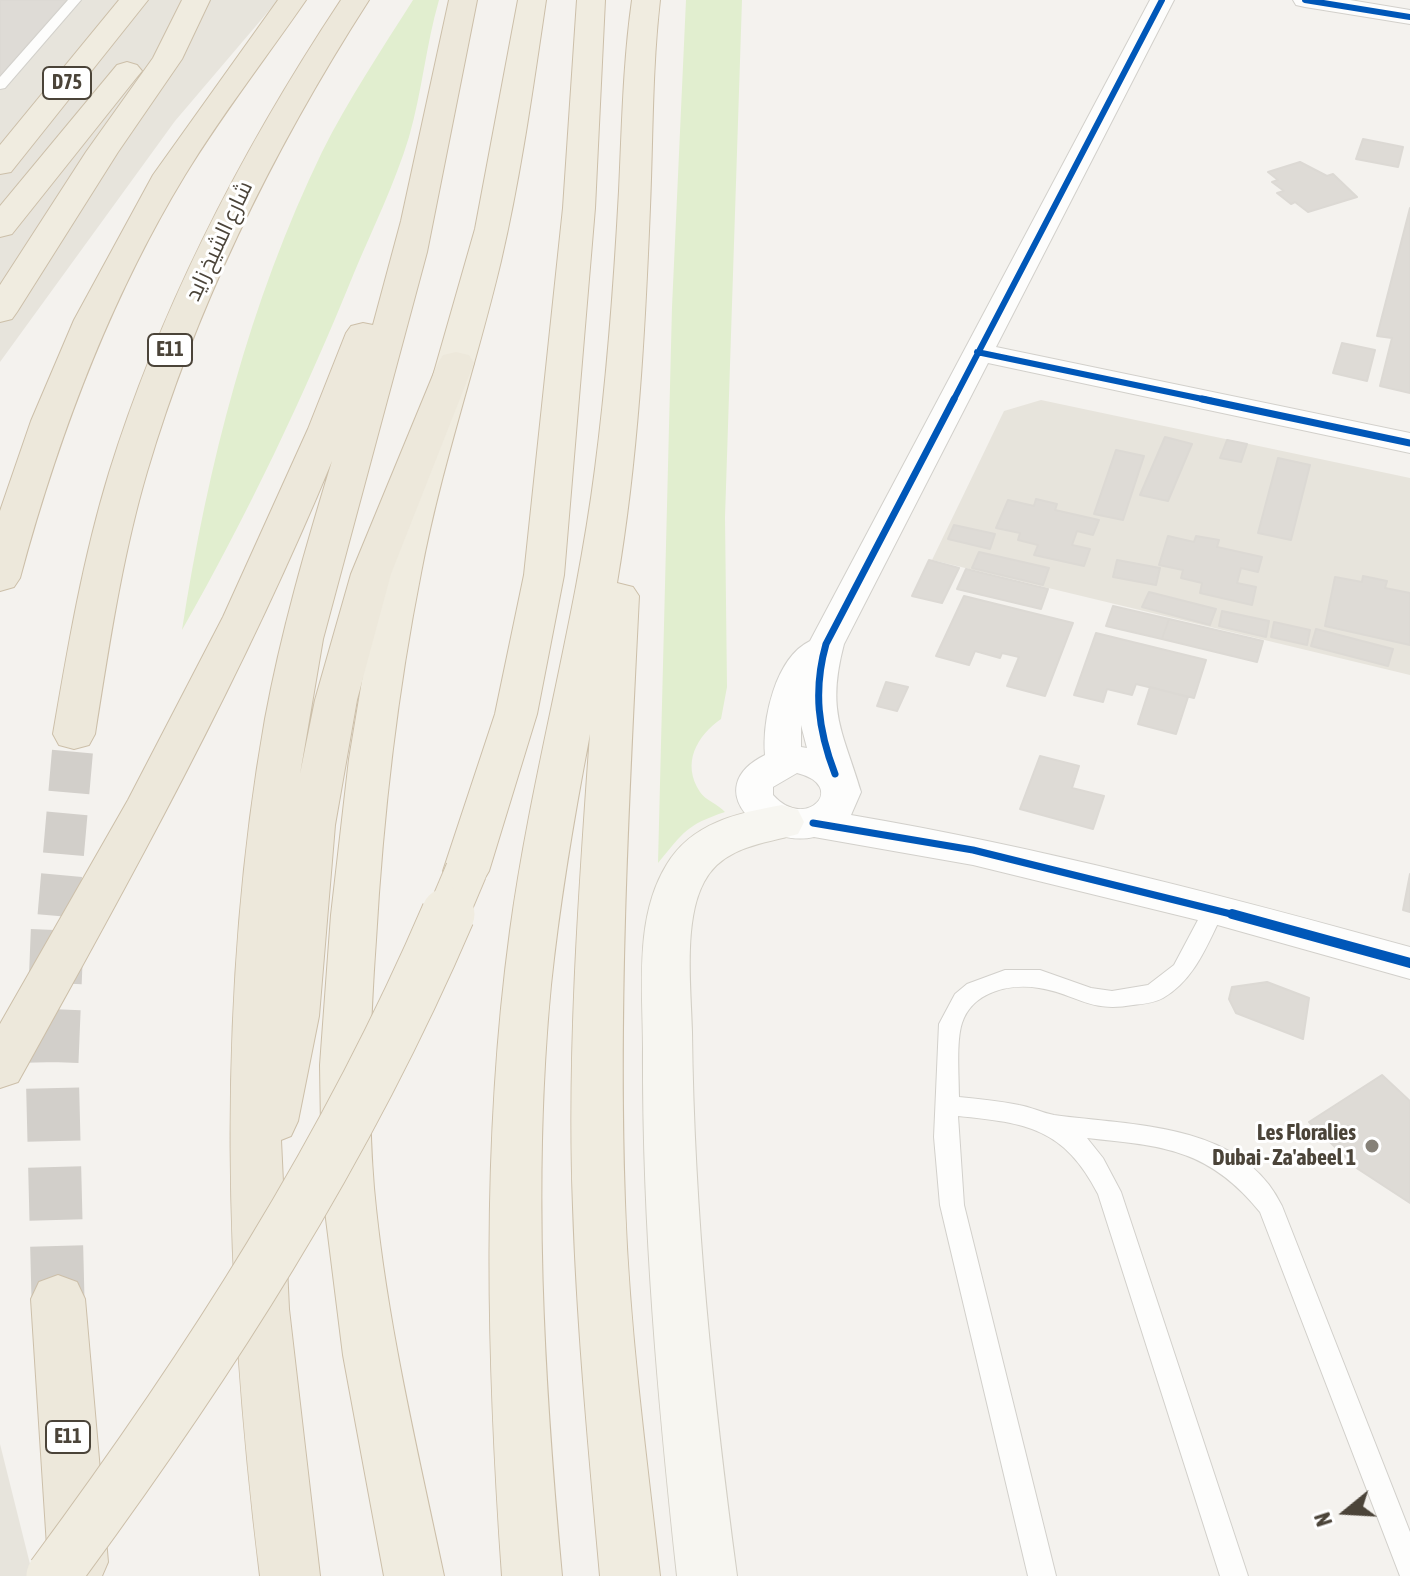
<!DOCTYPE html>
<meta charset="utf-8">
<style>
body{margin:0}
#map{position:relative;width:1410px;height:1576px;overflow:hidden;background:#f4f2ee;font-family:"Asap Condensed",sans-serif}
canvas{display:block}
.north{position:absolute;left:1306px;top:1472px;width:80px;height:80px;-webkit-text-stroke:6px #fff;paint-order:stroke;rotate:252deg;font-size:22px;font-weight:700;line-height:32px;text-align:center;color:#4b4439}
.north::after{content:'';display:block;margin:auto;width:28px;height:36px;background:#4b4439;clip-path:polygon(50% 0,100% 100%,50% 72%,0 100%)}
</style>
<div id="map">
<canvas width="1410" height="1576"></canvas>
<div class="north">N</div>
</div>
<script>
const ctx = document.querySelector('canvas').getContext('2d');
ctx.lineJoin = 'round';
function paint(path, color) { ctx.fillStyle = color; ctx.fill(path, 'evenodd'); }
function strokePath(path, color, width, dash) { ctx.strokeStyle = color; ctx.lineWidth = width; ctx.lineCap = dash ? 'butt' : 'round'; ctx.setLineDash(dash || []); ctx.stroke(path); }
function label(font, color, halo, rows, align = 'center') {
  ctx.font = font + ' "Asap Condensed",Cairo,sans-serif'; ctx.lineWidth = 6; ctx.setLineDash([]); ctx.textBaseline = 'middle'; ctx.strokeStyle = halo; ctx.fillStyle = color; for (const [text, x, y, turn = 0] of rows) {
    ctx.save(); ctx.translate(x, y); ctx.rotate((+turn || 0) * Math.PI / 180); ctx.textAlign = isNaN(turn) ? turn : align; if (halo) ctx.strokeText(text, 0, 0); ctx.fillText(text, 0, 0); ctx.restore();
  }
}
paint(new Path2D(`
 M 0,0 L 278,0 L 175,121 L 0,362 Z
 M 1041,400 L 1410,478 L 1410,675 L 932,560 L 1004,411 Z
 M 0,1444 L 33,1576 L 0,1576 Z`), '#e7e4dc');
paint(new Path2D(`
 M 413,0 L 439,0 C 426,45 422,92 409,137 C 395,183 373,228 354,273 C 304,396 248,514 182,630 C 208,464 249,303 322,152 C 348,100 382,49 413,0 Z
 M 686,0 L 742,0 L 725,517 L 727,687 L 721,719 C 697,736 681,763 700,792 C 705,800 718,804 725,812 C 686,825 684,832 658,863 L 672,307 Z`), '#e1eecf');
const building = new Path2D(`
 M 0,0 L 67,0 L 0,76 Z
 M 1363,139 L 1403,147 L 1398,167 L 1356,159 Z
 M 1300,162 L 1327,176 L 1333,174 L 1357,197 L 1308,212 L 1295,202 L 1291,204 L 1277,193 L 1284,191 L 1272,182 L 1278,180 L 1268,172 Z
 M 1410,208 L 1410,393 L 1380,386 L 1392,338 L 1377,336 Z
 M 1342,343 L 1375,350 L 1367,381 L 1333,373 Z
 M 1165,437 L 1192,444 L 1168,501 L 1140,495 Z
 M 1227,440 L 1247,444 L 1241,462 L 1220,458 Z
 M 1116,450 L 1144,456 L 1123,520 L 1094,514 Z
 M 1278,458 L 1310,465 L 1291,540 L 1258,533 Z
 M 1036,499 L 1057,504 L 1055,510 L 1099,520 L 1093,535 L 1077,531 L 1072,545 L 1090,549 L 1084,566 L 1034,555 L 1038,545 L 1018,540 L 1020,533 L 996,528 L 1008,500 L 1034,506 Z
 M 954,525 L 995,534 L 990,549 L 948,539 Z
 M 1168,536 L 1194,542 L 1196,536 L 1219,540 L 1217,547 L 1262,557 L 1258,572 L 1241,568 L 1237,583 L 1256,587 L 1252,605 L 1200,593 L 1202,583 L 1181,578 L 1183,570 L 1159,565 Z
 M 979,552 L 1049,568 L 1043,585 L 972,568 Z
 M 929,560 L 959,568 L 942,603 L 912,596 Z
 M 1117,560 L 1160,568 L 1156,585 L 1113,577 Z
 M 966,569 L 1048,589 L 1041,609 L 957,589 Z
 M 1363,576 L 1387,581 L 1385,588 L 1410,593 L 1410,645 L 1325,626 L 1335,577 L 1362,582 Z
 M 1149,592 L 1216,609 L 1210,625 L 1142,607 Z
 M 964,596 L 1073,623 L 1045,696 L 1007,686 L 1019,657 L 1002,653 L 1000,658 L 975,651 L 969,665 L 936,656 Z
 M 1113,606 L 1169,619 L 1162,639 L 1106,626 Z
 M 1222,611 L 1269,621 L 1266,637 L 1219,626 Z
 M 1169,619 L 1263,641 L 1257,662 L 1162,639 Z
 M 1274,622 L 1310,630 L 1307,645 L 1271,637 Z
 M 1316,629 L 1393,649 L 1388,666 L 1311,646 Z
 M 1096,633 L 1206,660 L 1194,698 L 1136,684 L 1132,695 L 1107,689 L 1103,702 L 1074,695 Z
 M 886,682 L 908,687 L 897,711 L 877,706 Z
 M 1150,687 L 1188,697 L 1176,734 L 1138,724 Z
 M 1040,756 L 1079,766 L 1072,788 L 1104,796 L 1093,829 L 1020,809 Z
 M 1410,874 L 1410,912 L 1403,910 Z
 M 1267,982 L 1309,998 L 1303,1039 L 1236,1013 L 1229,999 L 1232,987 Z
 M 1382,1075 L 1410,1101 L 1410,1203 L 1358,1169 L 1309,1122 Z`);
paint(building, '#dedbd6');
strokePath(building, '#dcd9d4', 2);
strokePath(new Path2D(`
 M 58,916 L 74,734`), '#d2cfca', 41, [41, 21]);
strokePath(new Path2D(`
 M 58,1299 L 52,1062 L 58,914`), '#d2cfca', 53, [53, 26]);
const service = new Path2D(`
 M 68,0 L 81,0 L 5,88 L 0,89 L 0,77 Z
 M 1214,901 L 1221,903 L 1225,909 C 1208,942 1196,979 1163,998 C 1154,1003 1143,1004 1133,1005 C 1088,1013 1077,994 1039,988 C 1009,983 972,992 962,1023 C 956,1041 959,1076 959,1097 C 979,1099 999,1101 1019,1105 C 1031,1107 1043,1113 1054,1115 C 1132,1126 1242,1122 1282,1206 L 1410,1532 L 1410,1576 L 1400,1576 L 1260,1212 C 1209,1149 1164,1146 1087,1138 L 1103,1158 L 1121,1192 L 1248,1576 L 1220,1576 L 1098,1194 C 1064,1128 1027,1123 958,1116 L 964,1205 L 1056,1576 L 1028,1576 L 940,1205 L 934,1137 L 939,1024 L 955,994 L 967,984 L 1005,970 L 1040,970 L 1091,988 L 1112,991 L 1148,985 L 1174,965 L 1207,903 Z`);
const minor = new Path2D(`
 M 1150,0 L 1174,0 L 996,347 L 1410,433 L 1410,453 L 988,363 L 844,644 C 826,712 843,731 861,792 L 851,815 C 1040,847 1225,896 1410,947 L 1410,979 L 1214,924 L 973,865 L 814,837 C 762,849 698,788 765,755 C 762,720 775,658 810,641 ZM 801,725 L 807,748 L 801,747 ZM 797,773 C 849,786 806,832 773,795 L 773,787 Z
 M 1293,0 L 1350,0 L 1410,10 L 1410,24 L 1305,7 L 1296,5 Z`);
const secondary = new Path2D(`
 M 782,805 L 798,810 L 804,822 L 798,834 C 764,844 723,846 704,882 C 683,921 691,988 692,1032 C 694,1214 713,1395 737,1576 L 677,1576 C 658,1401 642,1225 643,1048 C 643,988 634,917 667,864 C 692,823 737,813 782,805 Z`);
const trunk = new Path2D(`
 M 119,0 L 148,0 L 11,172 L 0,174 L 0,145 Z
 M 182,0 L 210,0 L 182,59 L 118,152 L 17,312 L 12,319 L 0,322 L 0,285 L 86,152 L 153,58 Z
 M 518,0 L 546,0 C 533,88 521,175 501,261 C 476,366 441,467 421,573 C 397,694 383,817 376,940 C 370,1023 367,1105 374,1188 C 386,1319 417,1448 444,1576 L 384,1576 L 343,1355 L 322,1187 L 320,1065 L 331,915 L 349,759 L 376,596 L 404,477 L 475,229 Z
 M 577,0 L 605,0 L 595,208 L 564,575 L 537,714 L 489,871 L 482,883 L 466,888 L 450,883 L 443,871 L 495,714 L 524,575 L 563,208 Z
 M 632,0 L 660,0 C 652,69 653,138 650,207 C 645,333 638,459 617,583 L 633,587 L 639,596 C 629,798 618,1000 625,1202 C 629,1327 646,1452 660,1576 L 600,1576 C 589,1453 577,1330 573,1207 C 567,1050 579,890 590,734 C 574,817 560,900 551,985 C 532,1181 544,1380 562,1576 L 502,1576 C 487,1361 481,1145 510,931 C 531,776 575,625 595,469 C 607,377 614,284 619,191 C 622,127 623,63 632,0 Z
 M 127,62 L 137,65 L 142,71 L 137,77 L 12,234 L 0,237 L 0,206 L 117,65 Z`);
const motorway = new Path2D(`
 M 278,0 L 306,0 C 266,58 222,114 185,175 C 109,300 58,437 20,578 L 14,587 L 0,591 L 0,511 L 31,421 L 74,320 L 153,175 Z
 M 341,0 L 369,0 C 274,148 197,303 147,472 C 122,557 109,646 95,734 L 89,745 L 74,749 L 59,745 L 53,734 C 68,646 83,558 109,473 C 162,303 243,148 341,0 Z
 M 449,0 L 477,0 L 427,252 L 323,639 L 300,774 L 315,700 L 351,574 L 438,363 L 443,355 L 456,352 L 469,355 L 474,363 L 391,574 L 357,700 L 335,825 L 319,1016 L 298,1121 L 291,1136 L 281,1140 L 289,1309 L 320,1576 L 260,1576 C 225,1291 215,1003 265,719 C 281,632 306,546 332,461 C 243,676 131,879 18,1082 L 0,1088 L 0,1024 L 128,800 L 223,617 L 308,429 L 346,333 L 351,326 L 363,323 L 373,325 L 401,221 Z
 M 58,1275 L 77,1282 L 85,1299 L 108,1562 L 102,1576 L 54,1576 L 48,1562 L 31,1299 L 39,1282 Z`);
strokePath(service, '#d2d0cb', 2);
strokePath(minor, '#d2d0cb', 2);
strokePath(secondary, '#d3cfc5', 2);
strokePath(trunk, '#ccbfa9', 2);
strokePath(motorway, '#ccbfa9', 2);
paint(service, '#fdfdfc');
paint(minor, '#fdfdfc');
paint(secondary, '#f7f6f1');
paint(trunk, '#f0ece0');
paint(motorway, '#ede8db');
const trunkBridgeFar1 = new Path2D(`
 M 447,916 L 466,871`);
const trunkBridge = new Path2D(`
 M 53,1576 C 207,1368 346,1152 448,914`);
strokePath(trunkBridgeFar1, '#ccbfa9', 43, []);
strokePath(trunkBridge, '#ccbfa9', 55, []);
strokePath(trunkBridgeFar1, '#f0ece0', 41);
strokePath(trunkBridge, '#f0ece0', 53);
strokePath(new Path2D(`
 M 1305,0 L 1410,17
 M 977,352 L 1212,401
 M 953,401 L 1162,0`), '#0057b8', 6);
strokePath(new Path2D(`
 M 1202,399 L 1410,443
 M 835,774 C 818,730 813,690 826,644 L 954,399
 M 813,823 L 973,850 L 1239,916`), '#0057b8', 7);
strokePath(new Path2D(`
 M 1232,914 L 1410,963`), '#0057b8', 10);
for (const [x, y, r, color] of [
 [1372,1146,8,"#868178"]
]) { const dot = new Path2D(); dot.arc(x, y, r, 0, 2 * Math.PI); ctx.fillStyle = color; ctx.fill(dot); strokePath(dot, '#fff', 3); }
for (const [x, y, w] of [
 [67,83,48],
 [170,350,44],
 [68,1437,44]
]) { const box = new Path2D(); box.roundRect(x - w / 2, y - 16, w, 32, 6); ctx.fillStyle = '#fff'; ctx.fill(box); strokePath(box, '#4b4439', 2); }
label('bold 20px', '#4b4439', null, [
 ["D75",67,83],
 ["E11",170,350],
 ["E11",68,1437]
]);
label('22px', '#4b4439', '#fff', [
 ["شارع الشيخ زايد",219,241,-65]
]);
label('bold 22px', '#4b4439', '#fff', [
 ["Les Floralies",1356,1133],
 ["Dubai - Za'abeel 1",1356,1158]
], 'right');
</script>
